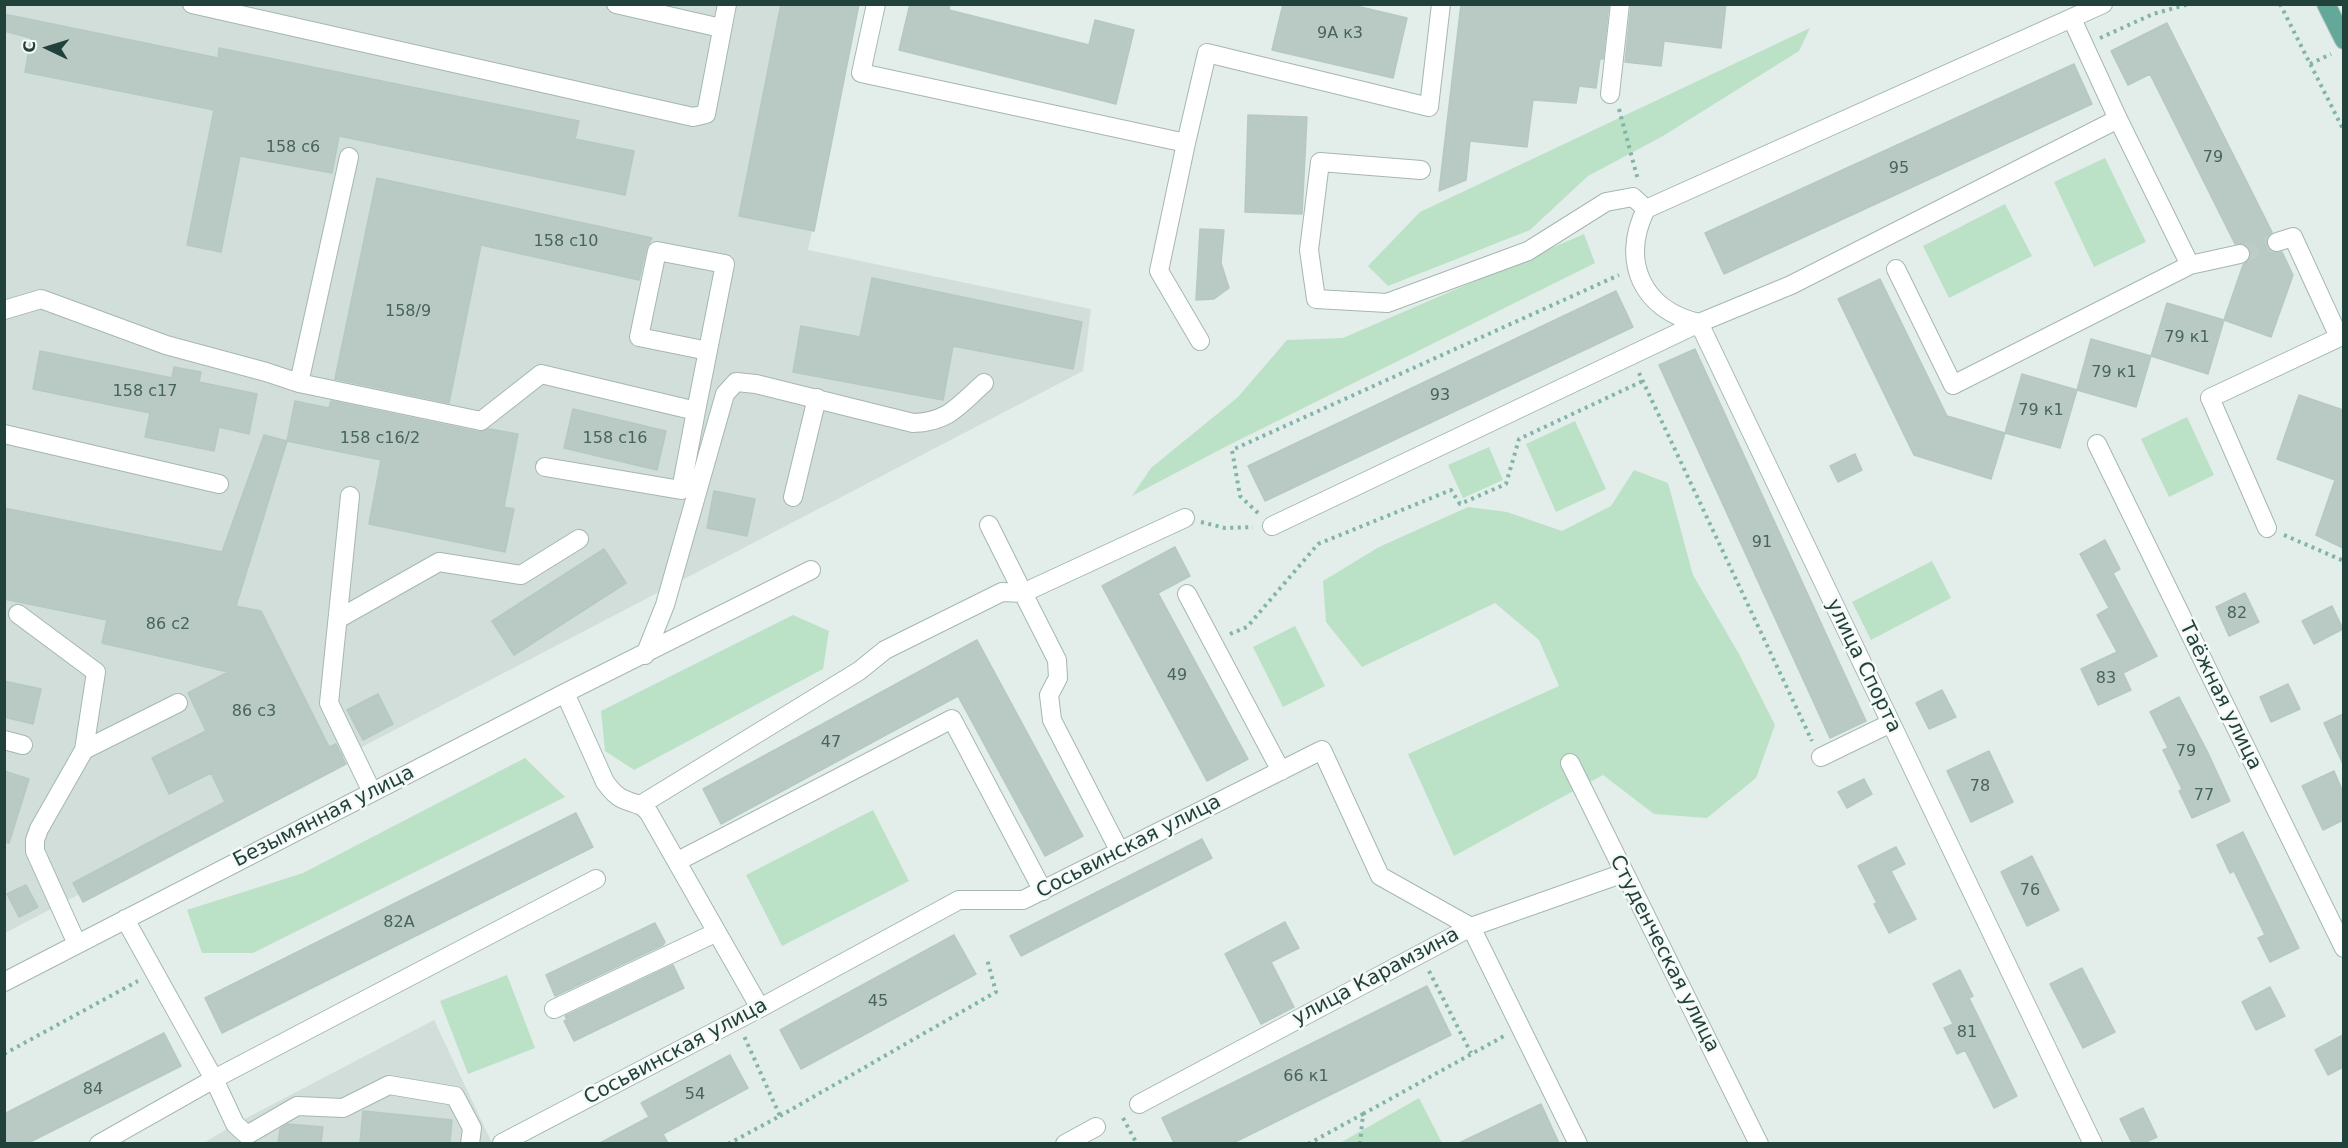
<!DOCTYPE html>
<meta charset="utf-8">
<style>
body{margin:0}
#map{position:relative;width:2348px;height:1148px;overflow:hidden;background:#e3eeea;font-family:"DejaVu Sans",sans-serif}
canvas{display:block}
.frame{position:absolute;inset:0;border:6px solid #21423b;pointer-events:none}
.north{position:absolute;left:18px;top:18px;width:60px;height:60px;-webkit-text-stroke:4px #f5faf8;paint-order:stroke;rotate:274deg;font-size:16px;font-weight:700;line-height:24px;text-align:center;color:#21423b}
.north::after{content:'';display:block;margin:auto;width:21px;height:27px;background:#21423b;clip-path:polygon(50% 0,100% 100%,50% 72%,0 100%)}
</style>
<div id="map">
<canvas width="2348" height="1148"></canvas>
<div class="frame"></div>
<div class="north">С</div>
</div>
<script>
const ctx = document.querySelector('canvas').getContext('2d');
ctx.lineJoin = 'round';
function paint(path, color) { ctx.fillStyle = color; ctx.fill(path, 'evenodd'); }
function strokePath(path, color, width, dash) { ctx.strokeStyle = color; ctx.lineWidth = width; ctx.lineCap = dash ? 'butt' : 'round'; ctx.setLineDash(dash || []); ctx.stroke(path); }
function label(font, color, halo, rows, align = 'center') {
  ctx.font = font + ' "DejaVu Sans",sans-serif'; ctx.lineWidth = 5; ctx.setLineDash([]); ctx.textBaseline = 'middle'; ctx.strokeStyle = halo; ctx.fillStyle = color; for (const [text, x, y, turn = 0] of rows) {
    ctx.save(); ctx.translate(x, y); ctx.rotate((+turn || 0) * Math.PI / 180); ctx.textAlign = isNaN(turn) ? turn : align; if (halo) ctx.strokeText(text, 0, 0); ctx.fillText(text, 0, 0); ctx.restore();
  }
}
paint(new Path2D(`
 M 5,5 L 859,5 L 808,250 L 1091,309 L 1083,371 L 5,933 Z
 M 434,1020 L 492,1143 L 202,1144 L 235,1124 Z`), '#d1ded9');
paint(new Path2D(`
 M 1810,28 L 1799,51 L 1663,136 L 1588,176 L 1530,230 L 1388,286 L 1368,266 L 1420,212 Z
 M 2105,158 L 2146,242 L 2094,267 L 2054,182 Z
 M 2005,204 L 2032,256 L 1949,298 L 1923,246 Z
 M 1584,234 L 1595,263 L 1225,447 L 1132,496 L 1151,468 L 1238,397 L 1287,340 L 1343,338 Z
 M 2187,417 L 2214,475 L 2169,497 L 2141,439 Z
 M 1575,421 L 1606,489 L 1556,512 L 1526,444 Z
 M 1489,447 L 1503,480 L 1463,498 L 1448,465 Z
 M 1634,470 L 1668,483 L 1693,575 L 1739,654 L 1775,725 L 1756,778 L 1707,818 L 1654,814 L 1603,775 L 1454,856 L 1408,754 L 1559,686 L 1539,640 L 1495,603 L 1362,667 L 1326,622 L 1323,581 L 1379,547 L 1468,507 L 1507,512 L 1562,531 L 1611,506 Z
 M 1932,561 L 1951,598 L 1871,640 L 1852,602 Z
 M 793,615 L 829,631 L 823,669 L 634,770 L 605,751 L 601,711 Z
 M 1295,626 L 1325,686 L 1283,707 L 1253,647 Z
 M 525,758 L 565,797 L 253,953 L 202,953 L 187,910 L 303,873 Z
 M 873,810 L 909,881 L 782,946 L 746,875 Z
 M 507,975 L 535,1048 L 468,1074 L 440,1001 Z
 M 1419,1098 L 1442,1143 L 1340,1143 Z`), '#bbe1c7');
const building = new Path2D(`
 M 781,4 L 859,4 L 814,231 L 739,216 Z
 M 910,4 L 950,4 L 949,10 L 1089,45 L 1095,20 L 1134,30 L 1116,104 L 899,50 Z
 M 1283,4 L 1348,4 L 1407,18 L 1393,78 L 1272,50 Z
 M 1461,4 L 1609,4 L 1603,59 L 1600,59 L 1596,88 L 1579,86 L 1576,103 L 1533,100 L 1527,147 L 1470,141 L 1466,180 L 1439,191 Z
 M 1631,4 L 1726,4 L 1721,48 L 1664,41 L 1661,66 L 1625,62 Z
 M 4,14 L 218,58 L 219,48 L 579,121 L 575,139 L 634,151 L 625,195 L 339,136 L 332,173 L 240,156 L 221,252 L 187,245 L 214,110 L 25,72 L 31,38 L 4,31 Z
 M 2167,23 L 2272,232 L 2266,239 L 2267,246 L 2274,253 L 2282,252 L 2293,275 L 2271,337 L 2224,320 L 2243,265 L 2250,258 L 2251,251 L 2244,244 L 2235,244 L 2150,74 L 2128,85 L 2111,51 Z
 M 2074,64 L 2092,104 L 1724,274 L 1705,233 Z
 M 1248,115 L 1307,117 L 1302,214 L 1245,212 Z
 M 377,178 L 652,238 L 646,249 L 639,280 L 481,245 L 449,403 L 335,379 Z
 M 1200,229 L 1224,230 L 1221,263 L 1229,288 L 1214,299 L 1196,300 Z
 M 872,278 L 1082,322 L 1073,369 L 953,346 L 943,400 L 793,372 L 801,326 L 860,337 Z
 M 1880,279 L 1947,416 L 2005,433 L 1991,479 L 1914,455 L 1838,299 Z
 M 1616,291 L 1633,327 L 1265,501 L 1248,466 Z
 M 2167,303 L 2224,320 L 2208,374 L 2151,356 Z
 M 2091,339 L 2151,356 L 2136,407 L 2077,390 Z
 M 1695,349 L 1866,721 L 1830,738 L 1659,365 Z
 M 40,351 L 172,378 L 174,367 L 201,372 L 199,382 L 257,394 L 249,434 L 219,427 L 214,451 L 145,437 L 150,413 L 33,389 Z
 M 2022,374 L 2077,390 L 2060,448 L 2005,433 Z
 M 2299,395 L 2343,410 L 2343,548 L 2316,535 L 2335,480 L 2277,459 Z
 M 295,401 L 329,408 L 331,401 L 479,432 L 489,429 L 518,434 L 504,507 L 514,509 L 505,552 L 369,524 L 381,460 L 287,441 Z
 M 573,409 L 666,431 L 657,470 L 564,448 Z
 M 264,435 L 287,441 L 236,606 L 261,611 L 329,747 L 336,744 L 346,764 L 83,902 L 73,883 L 225,802 L 211,773 L 169,794 L 152,758 L 206,731 L 188,693 L 228,672 L 102,643 L 107,620 L 4,599 L 4,508 L 222,552 Z
 M 1855,454 L 1862,470 L 1838,482 L 1830,466 Z
 M 714,491 L 755,499 L 747,536 L 707,528 Z
 M 2105,540 L 2120,569 L 2113,573 L 2157,656 L 2123,673 L 2131,690 L 2098,705 L 2081,669 L 2117,652 L 2097,615 L 2109,608 L 2080,554 Z
 M 1175,547 L 1190,576 L 1158,593 L 1248,759 L 1207,781 L 1102,586 Z
 M 604,549 L 626,583 L 514,655 L 492,621 Z
 M 2245,593 L 2259,622 L 2229,636 L 2216,607 Z
 M 2332,606 L 2343,629 L 2314,644 L 2302,621 Z
 M 977,640 L 1083,836 L 1045,856 L 958,696 L 721,824 L 703,789 Z
 M 4,681 L 41,689 L 33,724 L 4,717 Z
 M 2288,684 L 2300,709 L 2271,722 L 2260,697 Z
 M 1942,690 L 1956,717 L 1929,729 L 1916,703 Z
 M 378,694 L 393,724 L 363,740 L 347,710 Z
 M 2179,697 L 2208,753 L 2230,801 L 2192,818 L 2179,791 L 2182,789 L 2163,750 L 2168,748 L 2150,712 Z
 M 2343,714 L 2343,764 L 2324,723 Z
 M 1989,751 L 2013,802 L 1971,822 L 1947,771 Z
 M 4,771 L 29,779 L 9,843 L 4,842 Z
 M 2334,771 L 2343,792 L 2343,820 L 2323,830 L 2302,786 Z
 M 1864,779 L 1872,794 L 1847,808 L 1838,792 Z
 M 576,813 L 593,847 L 222,1033 L 205,998 Z
 M 2243,832 L 2299,948 L 2270,962 L 2258,938 L 2265,935 L 2234,871 L 2230,873 L 2217,845 Z
 M 1202,839 L 1212,858 L 1021,956 L 1010,936 Z
 M 1896,847 L 1905,864 L 1891,871 L 1916,919 L 1889,933 L 1874,904 L 1877,903 L 1858,866 Z
 M 2032,856 L 2059,910 L 2027,926 L 2001,872 Z
 M 26,885 L 38,907 L 19,917 L 7,894 Z
 M 1285,922 L 1299,948 L 1271,962 L 1294,1007 L 1261,1024 L 1225,954 Z
 M 655,923 L 665,942 L 663,945 L 555,996 L 546,975 Z
 M 954,935 L 976,974 L 801,1069 L 780,1030 Z
 M 673,965 L 684,988 L 574,1041 L 564,1021 L 567,1019 L 565,1016 Z
 M 2082,968 L 2115,1032 L 2083,1048 L 2050,984 Z
 M 1960,970 L 1973,996 L 1969,998 L 2017,1096 L 1994,1108 L 1965,1050 L 1957,1054 L 1944,1028 L 1953,1024 L 1933,984 Z
 M 1427,986 L 1451,1035 L 1233,1143 L 1174,1143 L 1162,1118 Z
 M 2270,987 L 2285,1016 L 2256,1030 L 2242,1002 Z
 M 164,1033 L 181,1066 L 28,1143 L 4,1143 L 4,1114 Z
 M 2343,1035 L 2343,1067 L 2328,1075 L 2315,1050 Z
 M 730,1055 L 748,1088 L 663,1134 L 668,1143 L 600,1143 L 649,1117 L 641,1103 Z
 M 1541,1104 L 1559,1143 L 1459,1143 Z
 M 2143,1108 L 2157,1137 L 2144,1143 L 2132,1143 L 2120,1119 Z
 M 363,1111 L 452,1120 L 450,1143 L 360,1143 Z
 M 288,1124 L 323,1127 L 321,1143 L 278,1143 L 280,1129 Z`);
paint(building, '#b8cac3');
strokePath(building, '#b5c9c2', 1.5);
strokePath(new Path2D(`
 M 2240,254 L 2277,242`), '#bcccc7', 18, [18, 9]);
const minor = new Path2D(`
 M 192,4 L 693,117 L 706,114 L 707,109 L 727,4
 M 616,4 L 721,28
 M 876,4 L 861,73 L 1186,143 L 1207,53 L 1429,107 L 1441,4
 M 1610,94 L 1620,4
 M 1186,143 L 1159,271 L 1200,341
 M 1421,170 L 1320,162 L 1309,250 L 1316,299 L 1387,303 L 1528,251 L 1606,202 L 1633,197 L 1646,209
 M 1646,209 C 1620,261 1642,310 1699,323 L 2093,1144
 M 1646,209 L 2103,4
 M 2277,242 L 2293,237 L 2339,337
 M 2190,265 L 2240,254
 M 1896,269 L 1953,385 L 2190,265 L 2118,119
 M 4,310 L 41,299 L 166,345 L 266,372 L 299,383 L 481,421 L 541,374 L 696,411 L 681,490 L 545,467
 M 299,383 L 349,157
 M 696,411 L 725,264 L 657,251 L 639,337 L 708,351
 M 4,434 L 219,484
 M 2097,444 L 2344,948
 M 350,496 L 329,703 L 372,792
 M 793,497 L 817,398
 M 989,525 L 1023,593 L 1185,518
 M 1272,526 L 1699,323 L 1791,285 L 2118,119 L 2072,19
 M 2267,528 L 2210,398 L 2344,335
 M 1187,594 L 1281,771
 M 18,614 L 96,672 L 84,750
 M 338,619 L 439,562 L 521,575 L 579,539
 M 645,655 L 665,605 L 725,394 L 736,382 L 756,384 L 913,423 C 949,422 959,405 984,383
 M 565,693 L 605,782 C 611,790 617,798 628,801 C 638,805 642,804 649,813 L 760,1008
 M 4,740 L 23,745
 M 1821,757 L 1891,723
 M 1570,763 L 1759,1144
 M 642,804 L 859,671 L 885,650 L 1002,592 L 1023,593 L 1057,660 L 1058,678 L 1049,695 L 1052,720 L 1120,852
 M 678,861 L 952,719 L 1043,891
 M 125,919 L 214,1079 L 596,879
 M 77,944 L 35,851 L 35,840 L 39,829 L 84,750 L 178,703
 M 4,982 L 565,693 L 811,570
 M 554,1009 L 715,933
 M 1139,1104 L 1471,927 L 1624,873
 M 247,1135 L 297,1106 L 343,1108 L 389,1085 L 455,1096 L 472,1128 L 470,1144
 M 502,1143 L 760,1008 L 959,900 L 1023,900 L 1322,750 L 1380,876 L 1471,927 L 1578,1144
 M 99,1144 L 214,1079 L 235,1124 L 247,1135
 M 1065,1144 L 1096,1127`);
const major = new Path2D(`
 M 2326,4 L 2344,40`);
strokePath(minor, '#a5b7b2', 20);
strokePath(major, '#c1cac8', 20);
strokePath(new Path2D(`
 M 2280,4 L 2344,131
 M 2100,38 L 2153,14 L 2189,4
 M 2310,64 L 2331,54
 M 1619,109 L 1638,180
 M 1639,373 L 1812,741
 M 1258,513 L 1240,496 L 1232,450 L 1619,275
 M 1201,522 L 1225,528 L 1253,527
 M 2284,535 L 2344,561
 M 1230,634 L 1247,627 L 1318,544 L 1451,490 L 1460,504 L 1506,484 L 1519,439 L 1643,381
 M 1429,971 L 1471,1053
 M 4,1054 L 138,981
 M 1363,1114 L 1504,1036
 M 780,1116 L 996,992 L 987,959
 M 1123,1118 L 1137,1144
 M 728,1144 L 780,1116 L 744,1036
 M 1308,1144 L 1363,1114 L 1360,1144`), '#81b5a7', 4, [3, 4.5]);
strokePath(minor, '#fff', 18);
strokePath(major, '#64a89a', 18);
label('16px', '#47645d', null, [
 ["9А к3",1340,34],
 ["158 с6",293,148],
 ["79",2213,158],
 ["95",1899,169],
 ["158 с10",566,242],
 ["158/9",408,312],
 ["79 к1",2187,338],
 ["79 к1",2114,373],
 ["158 с17",145,392],
 ["93",1440,396],
 ["79 к1",2041,411],
 ["158 с16/2",380,439],
 ["158 с16",615,439],
 ["91",1762,543],
 ["82",2237,614],
 ["86 с2",168,625],
 ["49",1177,676],
 ["83",2106,679],
 ["86 с3",254,712],
 ["47",831,743],
 ["79",2186,752],
 ["78",1980,787],
 ["77",2204,796],
 ["76",2030,891],
 ["82А",399,923],
 ["45",878,1002],
 ["81",1967,1033],
 ["66 к1",1306,1077],
 ["84",93,1090],
 ["54",695,1095]
]);
label('20px', '#21423b', '#f5faf8', [
 ["улица Спорта",1863,666,64],
 ["Таёжная улица",2220,696,64],
 ["Безымянная улица",324,817,-27],
 ["Сосьвинская улица",1129,847,-27],
 ["Студенческая улица",1664,954,63],
 ["улица Карамзина",1376,977,-28],
 ["Сосьвинская улица",676,1052,-28]
]);
</script>
